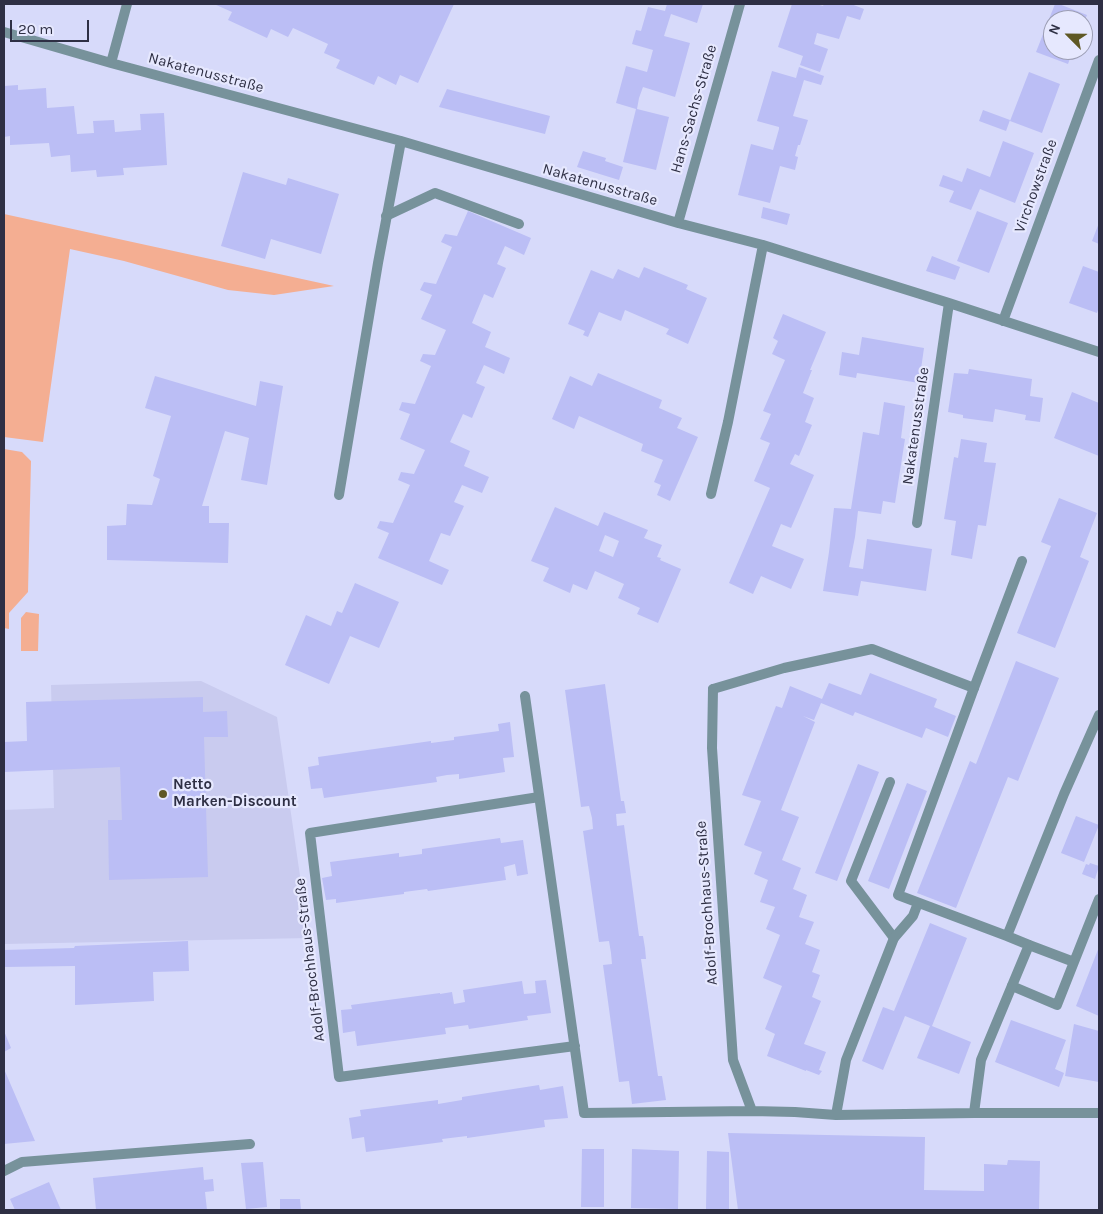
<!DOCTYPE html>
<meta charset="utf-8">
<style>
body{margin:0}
#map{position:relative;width:1103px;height:1214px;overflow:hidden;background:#d7dafa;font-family:Karla,sans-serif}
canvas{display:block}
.frame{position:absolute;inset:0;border:5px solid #2e2f44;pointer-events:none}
.north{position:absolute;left:1043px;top:10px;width:50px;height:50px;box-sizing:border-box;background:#e6e8fe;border:1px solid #9c9eb4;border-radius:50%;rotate:293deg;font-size:14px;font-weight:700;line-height:20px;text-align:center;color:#2e2f44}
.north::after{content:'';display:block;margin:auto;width:18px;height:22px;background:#5f5825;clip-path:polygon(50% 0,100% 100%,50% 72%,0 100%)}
.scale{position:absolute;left:10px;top:20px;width:79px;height:22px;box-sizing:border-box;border:2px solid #2e2f44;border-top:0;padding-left:6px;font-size:15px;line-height:18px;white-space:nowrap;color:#2e2f44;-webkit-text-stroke:4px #e6e8fe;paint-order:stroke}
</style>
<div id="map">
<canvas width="1103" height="1214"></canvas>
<div class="frame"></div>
<div class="north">N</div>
<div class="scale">20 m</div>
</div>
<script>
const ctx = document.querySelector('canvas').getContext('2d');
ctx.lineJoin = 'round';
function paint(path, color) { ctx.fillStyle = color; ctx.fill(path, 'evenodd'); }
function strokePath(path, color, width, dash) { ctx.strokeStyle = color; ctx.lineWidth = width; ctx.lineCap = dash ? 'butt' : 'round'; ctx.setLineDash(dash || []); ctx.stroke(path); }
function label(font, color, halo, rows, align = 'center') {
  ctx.font = font + ' Karla,sans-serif'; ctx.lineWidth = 4.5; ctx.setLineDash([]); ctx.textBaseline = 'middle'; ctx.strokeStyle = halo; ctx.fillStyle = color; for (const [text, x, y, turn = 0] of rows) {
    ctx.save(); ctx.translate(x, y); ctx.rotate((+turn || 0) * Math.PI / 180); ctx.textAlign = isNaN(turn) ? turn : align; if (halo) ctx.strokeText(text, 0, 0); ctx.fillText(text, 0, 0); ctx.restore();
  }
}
paint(new Path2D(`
 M 201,681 L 277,717 L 309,938 L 4,944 L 4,810 L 54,808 L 51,685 Z`), '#c9cbef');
paint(new Path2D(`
 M 4,214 L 334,286 L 274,295 L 228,290 L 124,261 L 70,249 L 43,442 L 4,437 Z
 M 4,449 L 22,452 L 31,461 L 28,592 L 9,613 L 9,629 L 4,628 Z
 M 26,612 L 39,614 L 38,651 L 21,651 L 21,618 Z`), '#f4ae92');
paint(new Path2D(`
 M 214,4 L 454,4 L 418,83 L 400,75 L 396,85 L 378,76 L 374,85 L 336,68 L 340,60 L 324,53 L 328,44 L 293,28 L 288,37 L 271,29 L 267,38 L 228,20 L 232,12 Z
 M 667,4 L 703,4 L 697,23 L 671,14 L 664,36 L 690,43 L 675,97 L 643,87 L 639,98 L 637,109 L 669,117 L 656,170 L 623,162 L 636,109 L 616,103 L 626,66 L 647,72 L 653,50 L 632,44 L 636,30 L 641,31 L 648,7 L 665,11 Z
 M 792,4 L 816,4 L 823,6 L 824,4 L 851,4 L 864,9 L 860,20 L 847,16 L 839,39 L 817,33 L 814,44 L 828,49 L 820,72 L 800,65 L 803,56 L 778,47 Z
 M 1055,4 L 1059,4 L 1087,15 L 1083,24 L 1083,20 L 1053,20 L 1053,50 L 1073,50 L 1068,64 L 1036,52 Z
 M 799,67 L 824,76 L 821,85 L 804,80 L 793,116 L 808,120 L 800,145 L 798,145 L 795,156 L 798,157 L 795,170 L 780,166 L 770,203 L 738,195 L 751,144 L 773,150 L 779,129 L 779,127 L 757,121 L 772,71 L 796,78 Z
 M 1029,72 L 1060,84 L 1042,133 L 1010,121 Z
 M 18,85 L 18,90 L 46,88 L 47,108 L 74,106 L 77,134 L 94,133 L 93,121 L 114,120 L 115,132 L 141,130 L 140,114 L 164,113 L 167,165 L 123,168 L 124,175 L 97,177 L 96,170 L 71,172 L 70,155 L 51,157 L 49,143 L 10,145 L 10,136 L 4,137 L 4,86 Z
 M 447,89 L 550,116 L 545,134 L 439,107 Z
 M 983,110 L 1010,120 L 1006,131 L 979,121 Z
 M 1003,141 L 1034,153 L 1015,203 L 980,189 L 971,210 L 949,202 L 954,191 L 939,186 L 943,175 L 962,182 L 967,168 L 990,177 Z
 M 583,151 L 606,158 L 605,161 L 623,167 L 619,180 L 577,167 Z
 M 243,172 L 286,185 L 288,178 L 339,194 L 321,254 L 271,239 L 265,259 L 221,246 Z
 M 763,207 L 790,214 L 787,225 L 761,218 Z
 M 468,211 L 531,238 L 524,255 L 505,246 L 497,264 L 506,268 L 493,298 L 484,294 L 472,323 L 491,332 L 485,347 L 510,358 L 504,374 L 484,365 L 476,383 L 485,387 L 472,418 L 463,414 L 450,442 L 470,451 L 464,466 L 489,477 L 482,493 L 462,485 L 454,502 L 464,506 L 450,536 L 441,533 L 429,561 L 449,570 L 442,585 L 378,558 L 389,533 L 377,528 L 380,521 L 393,523 L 410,485 L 398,480 L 401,472 L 414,474 L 425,450 L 400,439 L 410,414 L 399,410 L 402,402 L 415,404 L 431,366 L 420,361 L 423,354 L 435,355 L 446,330 L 421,319 L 432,295 L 420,290 L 424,282 L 436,284 L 452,247 L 441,242 L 445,234 L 457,236 Z
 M 977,211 L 1008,223 L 989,273 L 957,261 Z
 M 1099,223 L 1099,244 L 1092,241 Z
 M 932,256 L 960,267 L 955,280 L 926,271 Z
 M 1083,266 L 1099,272 L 1099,307 L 1097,313 L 1069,303 Z
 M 644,267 L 688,285 L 686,289 L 707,298 L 688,344 L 666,334 L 669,329 L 625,310 L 621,321 L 599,312 L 588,337 L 583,335 L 585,331 L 568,324 L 591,270 L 613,279 L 618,269 L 639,278 Z
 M 783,314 L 826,332 L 810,370 L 812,370 L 803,393 L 814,398 L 805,422 L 812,425 L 799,456 L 795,454 L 790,464 L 814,475 L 791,528 L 781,524 L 772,546 L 804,559 L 791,589 L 761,576 L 753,594 L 729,583 L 770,488 L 754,481 L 770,443 L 760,439 L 771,414 L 763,411 L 785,360 L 772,354 L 778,341 L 773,338 Z
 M 862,337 L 924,348 L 919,383 L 857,373 L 856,378 L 839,375 L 842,352 L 859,355 Z
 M 969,369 L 1032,379 L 1030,396 L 1043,398 L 1040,422 L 1025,420 L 1026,415 L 995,409 L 993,422 L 963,418 L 963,415 L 948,412 L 954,373 L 968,374 Z
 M 598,373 L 662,400 L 659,408 L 682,418 L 677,428 L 698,437 L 670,501 L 657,495 L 661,485 L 654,482 L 663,460 L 641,451 L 643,444 L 579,416 L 574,429 L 552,419 L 570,376 L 592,386 Z
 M 155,376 L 256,406 L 260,381 L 283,386 L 267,485 L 241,480 L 249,438 L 225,431 L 202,506 L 209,506 L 209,523 L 229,523 L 228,563 L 107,560 L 107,526 L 126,525 L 127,504 L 152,505 L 160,479 L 153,476 L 171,416 L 145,408 Z
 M 1072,392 L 1099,403 L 1099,456 L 1054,438 Z
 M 884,402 L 905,406 L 901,438 L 905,439 L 895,503 L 883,501 L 881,514 L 858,511 L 855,537 L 849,567 L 863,569 L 867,539 L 932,549 L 926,591 L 861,581 L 858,596 L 823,591 L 829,552 L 834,508 L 851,509 L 863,432 L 879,435 Z
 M 961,439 L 987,443 L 984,462 L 996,463 L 986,526 L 978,525 L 972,559 L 951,555 L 956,521 L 944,519 L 954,457 L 958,458 Z
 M 1059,498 L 1097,513 L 1080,557 L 1089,561 L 1055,648 L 1017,633 L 1051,546 L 1041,542 Z
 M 555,507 L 598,526 L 604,512 L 648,530 L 644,538 L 662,545 L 657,557 L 661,558 L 660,560 L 681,569 L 658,623 L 637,614 L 640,608 L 618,598 L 624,584 L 595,571 L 587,590 L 573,584 L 570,593 L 543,581 L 549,568 L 531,561 ZM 605,535 L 619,541 L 613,557 L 599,551 Z
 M 355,583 L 399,602 L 379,648 L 350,636 L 329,684 L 285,665 L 306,615 L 331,626 L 337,611 L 342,613 Z
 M 1016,661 L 1059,678 L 1018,781 L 1008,777 L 956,908 L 917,893 L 970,761 L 976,764 Z
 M 870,673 L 937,699 L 934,707 L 956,716 L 948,737 L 926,728 L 922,738 L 855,712 L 853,716 L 821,703 L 814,720 L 803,716 L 815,722 L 781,810 L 799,817 L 782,860 L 801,868 L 793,889 L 807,895 L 799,917 L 814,922 L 805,944 L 820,950 L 812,972 L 820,975 L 812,997 L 821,1001 L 804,1044 L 826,1052 L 819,1070 L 822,1071 L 819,1075 L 806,1070 L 806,1071 L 767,1056 L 775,1034 L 765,1029 L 782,986 L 763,978 L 780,935 L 766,929 L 775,907 L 760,902 L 768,880 L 754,874 L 762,852 L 744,845 L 761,801 L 742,795 L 776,706 L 782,708 L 790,686 L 822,699 L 829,683 L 861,695 Z
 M 605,684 L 621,801 L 624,801 L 626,813 L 616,814 L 617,826 L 624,825 L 639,936 L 643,936 L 645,948 L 646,959 L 641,959 L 658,1076 L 662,1076 L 666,1100 L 632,1104 L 629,1081 L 619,1082 L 603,965 L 612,964 L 611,953 L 609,941 L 599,942 L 583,831 L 593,829 L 592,818 L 589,806 L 581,807 L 565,690 Z
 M 203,697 L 203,712 L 227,711 L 228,737 L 204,737 L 208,877 L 109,880 L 108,820 L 122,820 L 120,767 L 4,772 L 4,742 L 27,741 L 26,702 Z
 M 510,722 L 514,757 L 503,758 L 505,772 L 459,779 L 459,774 L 447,775 L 436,777 L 437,782 L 324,798 L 322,788 L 311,789 L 308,767 L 319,765 L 318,757 L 431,741 L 431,743 L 454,740 L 454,737 L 499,731 L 498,724 Z
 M 858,764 L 879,772 L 837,881 L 815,873 Z
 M 907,783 L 927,791 L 889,889 L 868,881 Z
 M 1076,816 L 1099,825 L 1084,862 L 1061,853 Z
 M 500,838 L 501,843 L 523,840 L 528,874 L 517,876 L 515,864 L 504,867 L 506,880 L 428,891 L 427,889 L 404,892 L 404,894 L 336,903 L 336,899 L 326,900 L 322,878 L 332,876 L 330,862 L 399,853 L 399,857 L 422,854 L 422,849 Z
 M 1090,863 L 1099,866 L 1095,879 L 1082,874 L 1086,864 L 1089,865 Z
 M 930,923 L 967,938 L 932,1026 L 971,1042 L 959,1074 L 917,1058 L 930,1026 L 905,1016 L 883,1070 L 862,1061 L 883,1007 L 894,1011 Z
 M 188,941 L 189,971 L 153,972 L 154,1001 L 75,1005 L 75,966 L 4,967 L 4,950 L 74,948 L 75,946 Z
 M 1099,947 L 1099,1016 L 1076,1006 Z
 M 546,980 L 551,1013 L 527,1016 L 528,1020 L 469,1029 L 468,1025 L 445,1028 L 446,1034 L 357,1046 L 355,1031 L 343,1033 L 341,1010 L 352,1009 L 351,1005 L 440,993 L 440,994 L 452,992 L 454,1004 L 465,1002 L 463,990 L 522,981 L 524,994 L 536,993 L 535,981 Z
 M 1011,1020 L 1066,1040 L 1055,1069 L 1064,1073 L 1059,1087 L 995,1062 Z
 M 1074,1024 L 1099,1031 L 1099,1082 L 1065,1076 Z
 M 4,1031 L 11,1048 L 4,1052 Z
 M 4,1069 L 35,1141 L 4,1144 Z
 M 539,1085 L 540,1090 L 563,1086 L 568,1118 L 544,1120 L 545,1127 L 467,1138 L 467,1136 L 442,1139 L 443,1142 L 366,1152 L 364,1137 L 352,1139 L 349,1118 L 361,1116 L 360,1110 L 438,1100 L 438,1104 L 462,1100 L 462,1097 Z
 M 728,1133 L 925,1137 L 924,1190 L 984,1191 L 984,1164 L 1007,1165 L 1008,1160 L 1040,1161 L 1039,1210 L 738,1210 Z
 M 582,1149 L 604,1149 L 604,1207 L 581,1207 Z
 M 632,1149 L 679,1151 L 678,1209 L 631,1208 Z
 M 707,1151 L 729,1152 L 729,1209 L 706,1209 Z
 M 263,1162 L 267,1207 L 246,1209 L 241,1163 Z
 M 203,1167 L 204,1180 L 213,1179 L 214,1191 L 205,1192 L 207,1210 L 96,1210 L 93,1178 Z
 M 49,1182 L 61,1210 L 15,1210 L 10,1199 Z
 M 280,1199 L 300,1199 L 301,1210 L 280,1210 Z`), '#bbbef5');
strokePath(new Path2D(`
 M 386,216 L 435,193 L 519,224
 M 713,689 L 784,668 L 872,649 L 974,688
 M 890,782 L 851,881 L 894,938
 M 1029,945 L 1074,962 L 1099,899
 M 1012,986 L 1057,1005 L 1074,962
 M 4,1171 L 22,1162 L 250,1144`), '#77929b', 10);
strokePath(new Path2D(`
 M 4,32 L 111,63 L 401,141 L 678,223 L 763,245 L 949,303 L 1099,352
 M 111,63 L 127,4
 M 678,223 L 740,4
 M 1003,321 L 1099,60
 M 711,494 L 728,422 L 763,245
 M 339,495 L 378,263 L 401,141
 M 917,523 L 949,303
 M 713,689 L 712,748 L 733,1060 L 752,1111 L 795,1112 L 836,1115 L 974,1113 L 1099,1113
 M 525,696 L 584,1113 L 752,1111
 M 539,797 L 310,833 L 339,1077 L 575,1046
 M 1007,936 L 898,895 L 974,688 L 1022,561
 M 974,1113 L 981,1060 L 1029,945 L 1007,936 L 1064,794 L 1099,715
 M 836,1115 L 846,1060 L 894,938 L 913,916 L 918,903`), '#77929b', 10);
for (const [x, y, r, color] of [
 [163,794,5,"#5f5825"]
]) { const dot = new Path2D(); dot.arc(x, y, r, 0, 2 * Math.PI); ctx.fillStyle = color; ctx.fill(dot); strokePath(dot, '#e6e8fe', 2); }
label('15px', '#2e2f44', '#e6e8fe', [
 ["Nakatenusstraße",206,73,15],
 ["Hans-Sachs-Straße",694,109,-74],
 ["Nakatenusstraße",600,185,16],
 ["Virchowstraße",1036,186,-70],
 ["Nakatenusstraße",916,426,-82],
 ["Adolf-Brochhaus-Straße",707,903,-94],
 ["Adolf-Brochhaus-Straße",310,960,-97]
]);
label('bold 15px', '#2e2f44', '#e6e8fe', [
 ["Netto",173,785],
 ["Marken-Discount",173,802]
], 'left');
</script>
